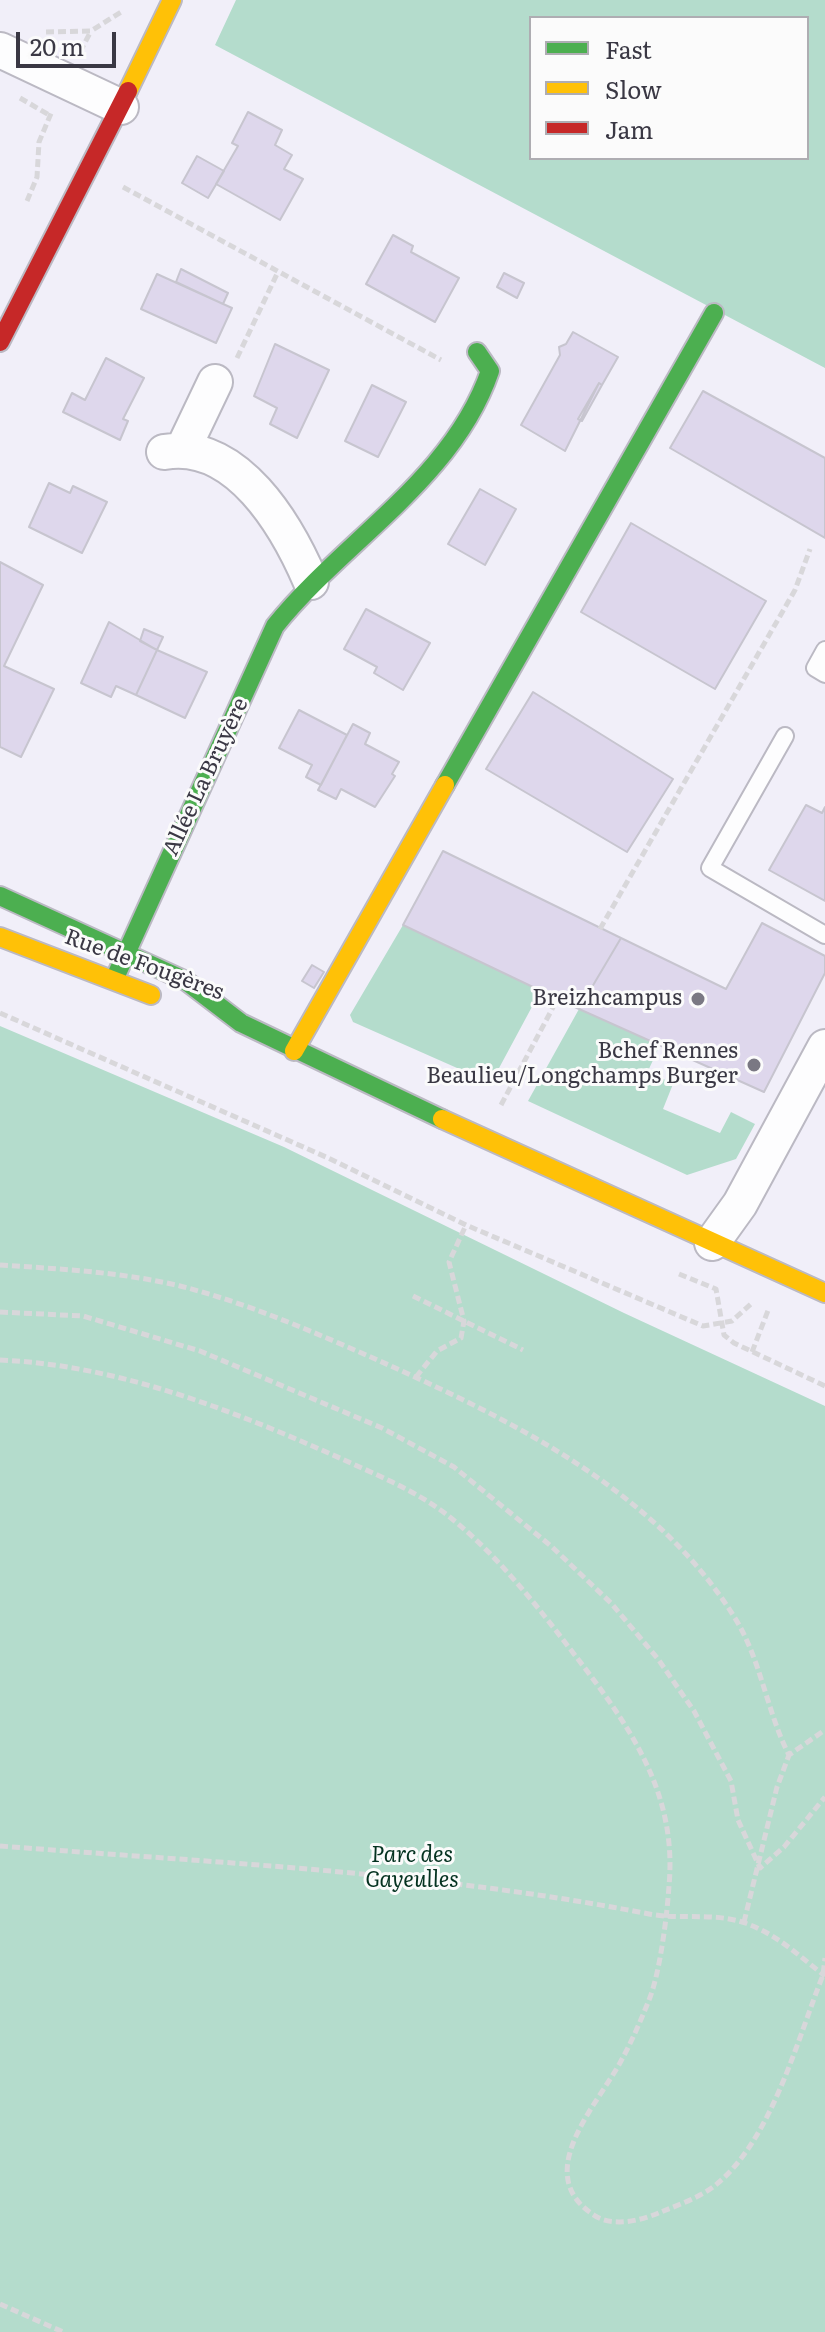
<!DOCTYPE html>
<meta charset="utf-8">
<style>
body{margin:0}
#map{position:relative;width:825px;height:2332px;overflow:hidden;background:#f1eff9;font-family:Literata,serif}
canvas{display:block}
.legend{position:absolute;left:529px;top:16px;width:280px;height:144px;box-sizing:border-box;background:#fbfbfb;border:2px solid #aeadb2;margin:0;padding:10px 14px;list-style:none;font-size:24px;color:#3a3844}
.legend li{display:flex;align-items:center;gap:16px;height:40px}
.legend b{width:40px;border:2px solid #aeadb2}
.scale{position:absolute;left:16px;top:32px;width:100px;height:36px;box-sizing:border-box;border:4px solid #3a3844;border-top:0;padding-left:10px;font-size:24px;line-height:28px;white-space:nowrap;color:#3a3844;-webkit-text-stroke:6px #fbfbfb;paint-order:stroke}
</style>
<div id="map">
<canvas width="825" height="2332"></canvas>
<ul class="legend">
<li><b style="height:10px;background:#4caf50"></b>Fast</li>
<li><b style="height:10px;background:#ffc107"></b>Slow</li>
<li><b style="height:10px;background:#c62828"></b>Jam</li>
</ul>
<div class="scale">20 m</div>
</div>
<script>
const ctx = document.querySelector('canvas').getContext('2d');
ctx.lineJoin = 'round';
function paint(path, color) { ctx.fillStyle = color; ctx.fill(path, 'evenodd'); }
function strokePath(path, color, width, dash) { ctx.strokeStyle = color; ctx.lineWidth = width; ctx.lineCap = dash ? 'butt' : 'round'; ctx.setLineDash(dash || []); ctx.stroke(path); }
function label(font, color, halo, rows, align = 'center') {
  ctx.font = font + ' Literata,serif'; ctx.lineWidth = 6; ctx.setLineDash([]); ctx.textBaseline = 'middle'; ctx.strokeStyle = halo; ctx.fillStyle = color; for (const [text, x, y, turn = 0] of rows) {
    ctx.save(); ctx.translate(x, y); ctx.rotate((+turn || 0) * Math.PI / 180); ctx.textAlign = isNaN(turn) ? turn : align; if (halo) ctx.strokeText(text, 0, 0); ctx.fillText(text, 0, 0); ctx.restore();
  }
}
paint(new Path2D(`
 M 236,0 L 825,0 L 825,368 L 215,45 ZM 531,18 L 807,18 L 807,158 L 531,158 Z
 M 403,925 L 541,990 L 491,1083 L 353,1022 L 350,1015 Z
 M 579,1009 L 660,1045 L 648,1071 L 673,1084 L 663,1109 L 720,1133 L 731,1112 L 755,1124 L 736,1159 L 687,1175 L 528,1101 Z
 M 0,1026 L 284,1147 L 624,1313 L 825,1406 L 825,2332 L 0,2332 Z`), '#b4dccc');
const building = new Path2D(`
 M 248,112 L 282,130 L 275,145 L 292,155 L 284,169 L 303,179 L 280,220 L 216,184 L 238,146 L 232,143 Z
 M 197,156 L 224,171 L 208,198 L 182,183 Z
 M 393,235 L 413,246 L 411,252 L 459,278 L 435,322 L 366,284 Z
 M 181,269 L 228,293 L 223,304 L 176,282 Z
 M 504,273 L 524,283 L 517,298 L 497,287 Z
 M 157,274 L 232,308 L 216,343 L 141,309 Z
 M 573,332 L 618,357 L 602,385 L 599,383 L 565,451 L 521,425 L 560,355 L 559,347 L 566,344 Z
 M 275,344 L 329,370 L 297,438 L 270,424 L 277,408 L 254,396 Z
 M 106,358 L 144,378 L 123,419 L 128,421 L 120,440 L 63,412 L 72,393 L 85,400 Z
 M 599,383 L 602,385 L 582,421 L 578,419 Z
 M 372,385 L 406,402 L 378,457 L 345,441 Z
 M 703,391 L 825,458 L 825,538 L 670,448 Z
 M 49,483 L 70,493 L 73,486 L 107,502 L 82,553 L 29,527 Z
 M 480,489 L 516,509 L 485,565 L 448,544 Z
 M 631,523 L 766,601 L 715,689 L 581,612 Z
 M 0,562 L 43,585 L 4,666 L 54,689 L 21,757 L 0,747 Z
 M 366,609 L 430,643 L 403,690 L 374,673 L 377,667 L 344,649 Z
 M 109,622 L 157,650 L 136,695 L 116,686 L 111,697 L 81,683 Z
 M 144,629 L 163,637 L 157,650 L 140,641 Z
 M 157,650 L 207,672 L 185,718 L 136,695 Z
 M 533,692 L 673,779 L 627,852 L 486,769 Z
 M 299,710 L 347,735 L 321,785 L 306,777 L 312,765 L 279,748 Z
 M 353,724 L 370,733 L 365,744 L 399,762 L 392,774 L 395,776 L 375,807 L 341,789 L 336,799 L 318,790 Z
 M 806,805 L 822,813 L 825,807 L 825,901 L 769,870 Z
 M 443,851 L 621,938 L 579,1009 L 403,925 Z
 M 762,923 L 825,956 L 825,973 L 764,1092 L 579,1009 L 621,938 L 726,989 Z
 M 312,965 L 324,972 L 314,988 L 302,981 Z`);
paint(building, '#ded7ec');
strokePath(building, '#c7c5cf', 2);
const lane = new Path2D(`
 M 825,650 L 815,668 L 825,674
 M 785,736 L 710,868 L 825,935`);
const street = new Path2D(`
 M 0,50 L 121,107
 M 183,449 L 215,382
 M 164,452 C 237,439 287,526 311,582
 M 712,1243 L 740,1204 L 825,1047`);
const fast = new Path2D(`
 M 445,785 L 714,313
 M 0,896 L 186,981 L 241,1023 L 442,1119
 M 114,980 L 275,626 C 344,540 453,479 490,371 L 477,352`);
const slow = new Path2D(`
 M 128,91 L 172,0
 M 0,937 L 151,995
 M 294,1051 L 445,785
 M 442,1119 L 825,1293`);
const jam = new Path2D(`
 M 0,342 L 128,91`);
strokePath(lane, '#bbb9c3', 20);
strokePath(street, '#bbb9c3', 38);
strokePath(fast, '#bbb9c3', 22);
strokePath(slow, '#bbb9c3', 22);
strokePath(jam, '#bbb9c3', 22);
strokePath(new Path2D(`
 M 46,32 L 91,31 L 121,12
 M 80,52 L 91,31
 M 20,98 L 51,116
 M 123,187 L 441,360
 M 27,201 L 37,177 L 39,142 L 52,111
 M 237,358 L 277,274
 M 600,929 L 795,590 L 810,549
 M 0,1013 L 326,1157 L 466,1225 L 703,1326 L 732,1321 L 752,1303
 M 501,1105 L 558,998
 M 0,1265 C 60,1269 122,1272 180,1286 C 247,1303 311,1331 373,1358 C 507,1418 652,1487 733,1615 C 761,1658 766,1710 789,1755 L 825,1730
 M 679,1274 L 716,1289 L 724,1335 L 734,1343 L 825,1386
 M 413,1296 L 523,1350
 M 0,1312 L 83,1316 L 200,1351 L 382,1428 L 454,1467 L 551,1546 L 611,1603 L 658,1659 L 694,1711 L 731,1781 L 738,1820 L 760,1868 L 784,1847 L 825,1797
 M 752,1352 L 769,1308
 M 0,1360 C 119,1365 234,1411 342,1459 C 379,1476 419,1492 451,1518 C 503,1560 544,1615 584,1667 C 635,1734 677,1798 669,1886 C 667,1916 660,1973 649,2000 C 641,2020 632,2041 621,2061 C 597,2106 528,2176 597,2217 C 616,2227 642,2220 661,2212 C 678,2205 698,2198 713,2187 C 771,2143 797,2040 823,1975 L 825,1958
 M 416,1377 L 437,1351 L 461,1338 L 464,1321 L 449,1262 L 466,1225
 M 0,1846 C 217,1863 436,1872 649,1914 C 681,1920 713,1912 745,1923 C 777,1934 799,1956 825,1976
 M 744,1922 L 777,1787 L 789,1755
 M 0,2304 L 63,2332`), '#d8d7da', 5, [8, 4]);
strokePath(lane, '#fdfdfe', 16);
strokePath(street, '#fdfdfe', 34);
strokePath(fast, '#4caf50', 18);
strokePath(slow, '#ffc107', 18);
strokePath(jam, '#c62828', 18);
for (const [x, y, r, color] of [
 [698,999,8,"#7a7883"],
 [754,1065,8,"#7a7883"]
]) { const dot = new Path2D(); dot.arc(x, y, r, 0, 2 * Math.PI); ctx.fillStyle = color; ctx.fill(dot); strokePath(dot, '#fbfbfb', 3); }
label('22px', '#3a3844', '#fbfbfb', [
 ["Allée La Bruyère",206,777,-65],
 ["Rue de Fougères",144,965,20]
]);
label('22px', '#3a3844', '#fbfbfb', [
 ["Breizhcampus",682,999],
 ["Bchef Rennes",738,1052],
 ["Beaulieu/Longchamps Burger",738,1077]
], 'right');
label('italic 22px', '#043220', '#fbfbfb', [
 ["Parc des",412,1856],
 ["Gayeulles",412,1881]
]);
</script>
